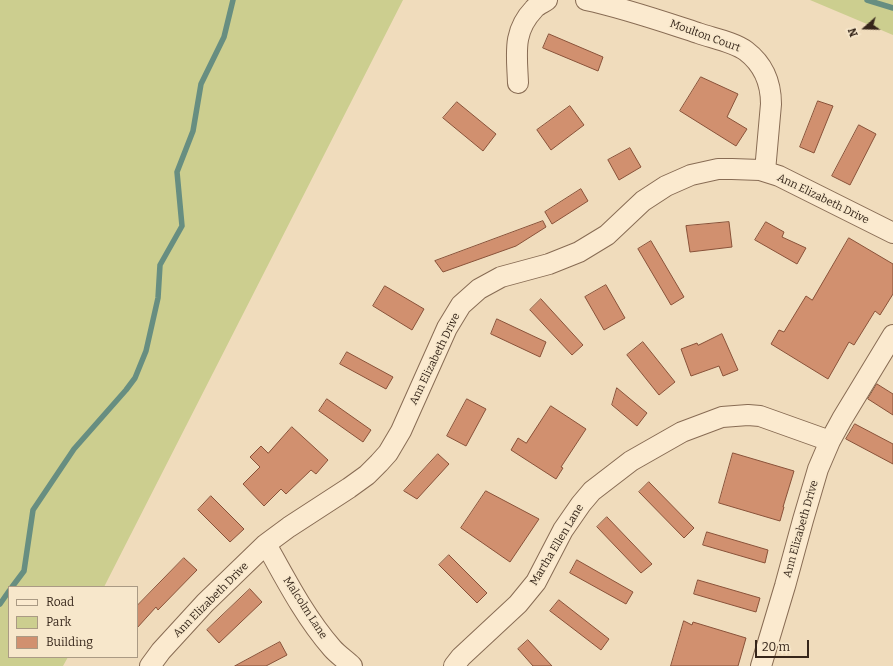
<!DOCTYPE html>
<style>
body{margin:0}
#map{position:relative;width:893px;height:666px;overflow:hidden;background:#f0dcbc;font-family:Bitter,serif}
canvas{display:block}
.legend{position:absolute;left:8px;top:586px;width:130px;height:72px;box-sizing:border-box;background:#f7e7cb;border:1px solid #aa9a84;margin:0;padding:5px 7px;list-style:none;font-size:12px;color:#36261a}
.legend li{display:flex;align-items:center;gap:8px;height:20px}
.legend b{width:20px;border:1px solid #aa9a84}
.north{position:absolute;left:845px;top:8px;width:40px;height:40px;-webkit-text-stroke:3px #f7e7cb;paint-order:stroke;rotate:250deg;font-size:11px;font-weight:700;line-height:16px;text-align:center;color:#36261a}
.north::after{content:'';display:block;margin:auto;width:14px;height:18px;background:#36261a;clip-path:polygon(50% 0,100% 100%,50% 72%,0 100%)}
.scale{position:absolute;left:755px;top:640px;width:54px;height:18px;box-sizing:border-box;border:2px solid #36261a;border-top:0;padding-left:5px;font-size:12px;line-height:14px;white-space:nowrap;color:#36261a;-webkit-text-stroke:3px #f7e7cb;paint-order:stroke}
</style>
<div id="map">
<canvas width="893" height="666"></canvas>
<ul class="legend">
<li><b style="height:5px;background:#fbeacf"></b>Road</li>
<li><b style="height:11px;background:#ccce8f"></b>Park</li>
<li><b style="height:11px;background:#d1906f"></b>Building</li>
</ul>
<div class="north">N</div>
<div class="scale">20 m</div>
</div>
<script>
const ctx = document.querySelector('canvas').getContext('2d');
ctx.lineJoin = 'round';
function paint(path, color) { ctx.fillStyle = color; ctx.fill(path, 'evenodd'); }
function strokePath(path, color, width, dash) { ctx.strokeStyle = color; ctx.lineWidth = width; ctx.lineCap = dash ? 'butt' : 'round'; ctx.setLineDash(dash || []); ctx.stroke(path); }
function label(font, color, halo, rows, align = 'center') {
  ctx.font = font + ' Bitter,serif'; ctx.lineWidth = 3; ctx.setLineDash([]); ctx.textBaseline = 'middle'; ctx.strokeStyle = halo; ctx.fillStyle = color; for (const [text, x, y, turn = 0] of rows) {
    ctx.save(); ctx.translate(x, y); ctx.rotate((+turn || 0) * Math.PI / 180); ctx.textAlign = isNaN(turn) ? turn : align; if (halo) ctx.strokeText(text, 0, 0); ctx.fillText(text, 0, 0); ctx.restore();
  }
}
paint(new Path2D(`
 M 0,0 L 403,0 L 104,587 L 9,587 L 9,657 L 68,657 L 63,666 L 0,666 Z
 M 810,0 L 893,0 L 893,35 Z`), '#ccce8f');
strokePath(new Path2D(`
 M 867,0 L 893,8
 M 12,587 L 24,571 L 33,510 L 74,449 L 126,390 L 135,378 L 146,351 L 158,298 L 160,265 L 182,226 L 177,172 L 193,131 L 201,84 L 224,37 L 233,0
 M 0,604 L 9,591`), '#678e81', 5.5);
const building = new Path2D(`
 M 549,34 L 603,57 L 598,71 L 543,48 Z
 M 701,77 L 738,94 L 727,117 L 747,129 L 736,146 L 680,111 Z
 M 818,101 L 833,106 L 814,153 L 800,147 Z
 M 457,102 L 496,134 L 483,151 L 443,118 Z
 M 570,106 L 584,125 L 551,150 L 537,130 Z
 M 859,125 L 876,134 L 850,185 L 832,176 Z
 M 630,148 L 641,167 L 619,180 L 608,160 Z
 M 581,189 L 588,201 L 552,224 L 545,212 Z
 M 543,221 L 546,227 L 516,246 L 443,272 L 435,261 Z
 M 729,222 L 732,247 L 690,252 L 686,226 Z
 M 766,222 L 784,232 L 782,237 L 806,248 L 797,264 L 755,240 Z
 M 849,238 L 893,264 L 893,294 L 880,315 L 875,311 L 854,345 L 849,342 L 828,379 L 771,344 L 779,330 L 784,332 L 806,296 L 812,300 Z
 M 651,241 L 684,297 L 671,305 L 638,249 Z
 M 606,285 L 625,318 L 604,330 L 585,297 Z
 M 385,286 L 424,309 L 412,330 L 373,306 Z
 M 541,299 L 583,345 L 572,355 L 530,310 Z
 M 497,319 L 546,342 L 540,357 L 491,334 Z
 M 722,334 L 738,370 L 723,376 L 719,366 L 691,376 L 681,349 L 697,343 L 698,345 Z
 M 643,342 L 675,382 L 659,395 L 627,355 Z
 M 347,352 L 393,377 L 386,389 L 340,364 Z
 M 877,384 L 893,394 L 893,415 L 868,399 Z
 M 617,388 L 647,413 L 637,426 L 612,405 Z
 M 327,399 L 371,430 L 363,442 L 319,411 Z
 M 467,399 L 486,409 L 466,446 L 447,436 Z
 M 551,406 L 586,429 L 561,467 L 563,468 L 556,479 L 511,450 L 518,438 L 526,443 Z
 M 855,424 L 893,444 L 893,464 L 846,439 Z
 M 292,427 L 328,460 L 316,474 L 311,470 L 286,494 L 281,489 L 264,506 L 243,484 L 260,467 L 250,457 L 261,446 L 268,453 Z
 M 733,453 L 794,471 L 783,507 L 784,507 L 780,521 L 719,503 Z
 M 438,454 L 449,464 L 417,499 L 404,491 Z
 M 649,482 L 694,528 L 684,538 L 639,492 Z
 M 486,491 L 539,519 L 510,562 L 461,528 Z
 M 211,496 L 244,529 L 230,542 L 198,510 Z
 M 607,517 L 652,564 L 641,573 L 597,527 Z
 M 707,532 L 768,550 L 765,563 L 703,545 Z
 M 449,555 L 487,593 L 477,603 L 439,565 Z
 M 184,558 L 197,570 L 158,610 L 156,607 L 137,628 L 137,606 Z
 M 577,560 L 633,592 L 626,604 L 570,573 Z
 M 698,580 L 760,598 L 756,612 L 694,594 Z
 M 250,589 L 262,602 L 219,643 L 207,630 Z
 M 559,600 L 609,639 L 601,650 L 550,611 Z
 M 684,621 L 692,625 L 693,622 L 746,638 L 738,666 L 671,666 Z
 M 528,640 L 552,666 L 533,666 L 518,649 Z
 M 280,642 L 287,655 L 266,666 L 235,666 Z`);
paint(building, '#d1906f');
strokePath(building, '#895239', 1);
const street = new Path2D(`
 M 586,0 C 624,8 661,21 698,33 C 712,38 734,42 746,51 C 763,64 771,83 771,104 L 765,171
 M 518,83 C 517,54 512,32 534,9 C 537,5 543,3 547,0
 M 266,544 C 286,580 305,617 332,648 C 338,655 346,660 352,666
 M 150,666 L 161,651 L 205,603 L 266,544 L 289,527 L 349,488 L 367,475 L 379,463 L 388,453 L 401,431 L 447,328 L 461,305 L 479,289 L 501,277 L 549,264 L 579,252 L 607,235 L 643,201 L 666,186 L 691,175 L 718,169 L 732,169 L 760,170 L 779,176 L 893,233
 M 454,666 L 461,657 L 518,604 L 536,582 L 563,530 L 581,504 L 592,491 L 631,461 L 682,432 L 722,417 L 748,415 L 760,416 L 830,441
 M 761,666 L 785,586 L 803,520 L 818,469 L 830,441 L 842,419 L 893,335`);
strokePath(street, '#886c54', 22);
strokePath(street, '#fbeacf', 20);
label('11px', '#36261a', '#f7e7cb', [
 ["Moulton Court",705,36,20],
 ["Ann Elizabeth Drive",823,199,26],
 ["Ann Elizabeth Drive",435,359,-64],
 ["Ann Elizabeth Drive",801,529,-74],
 ["Martha Ellen Lane",557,545,-59],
 ["Ann Elizabeth Drive",211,600,-45],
 ["Malcolm Lane",305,608,57]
]);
</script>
